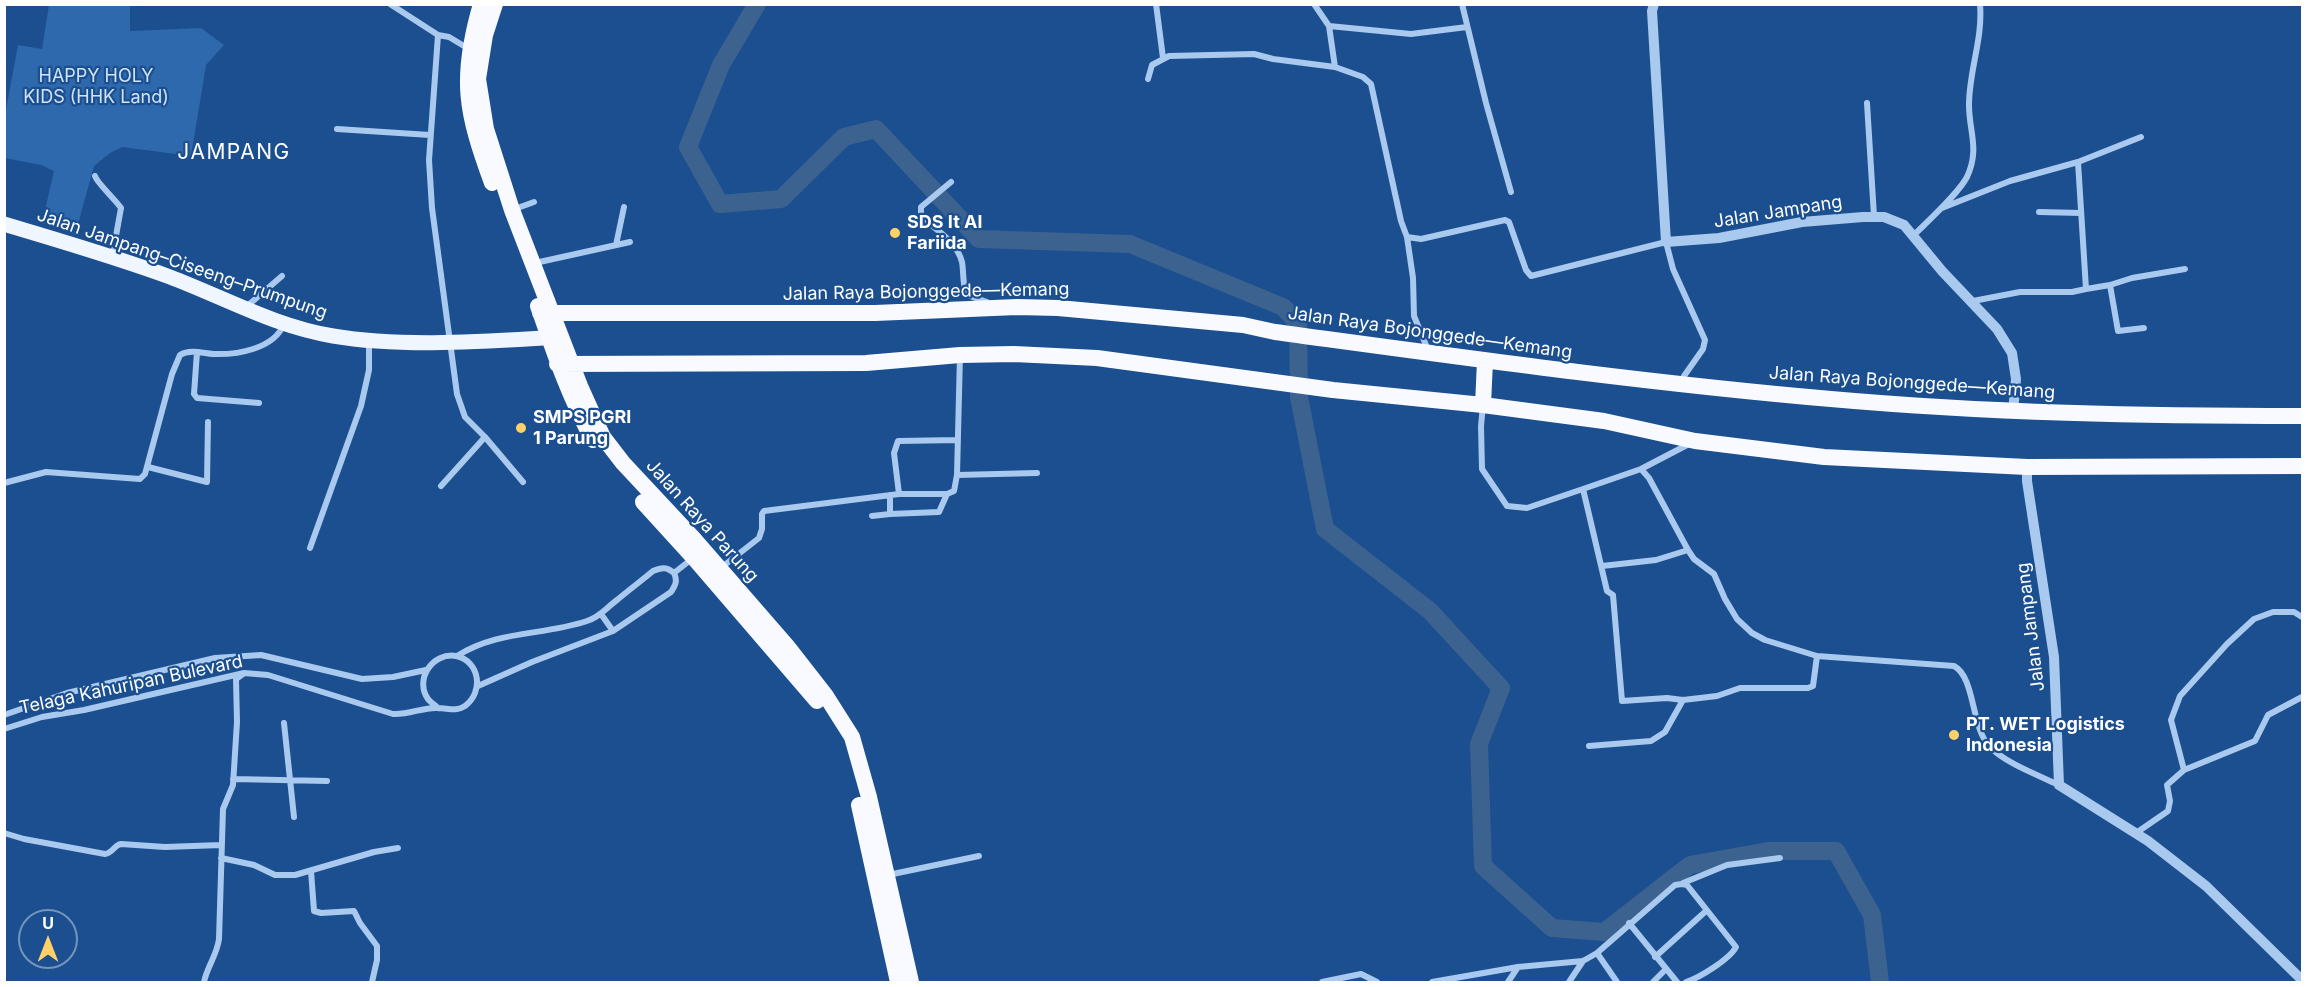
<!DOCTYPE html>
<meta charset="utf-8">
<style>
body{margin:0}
#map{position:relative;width:2307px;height:987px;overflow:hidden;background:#1b4f8f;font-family:Inter,sans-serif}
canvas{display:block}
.frame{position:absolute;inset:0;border:6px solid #fff;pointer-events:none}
.north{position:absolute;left:18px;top:909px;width:60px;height:60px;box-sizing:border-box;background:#1b4f8f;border:2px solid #7695bc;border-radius:50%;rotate:0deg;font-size:16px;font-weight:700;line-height:24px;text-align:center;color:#fff}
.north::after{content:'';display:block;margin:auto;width:21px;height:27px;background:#ffd166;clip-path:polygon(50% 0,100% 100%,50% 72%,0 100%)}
</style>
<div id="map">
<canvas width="2307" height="987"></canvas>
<div class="frame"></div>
<div class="north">U</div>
</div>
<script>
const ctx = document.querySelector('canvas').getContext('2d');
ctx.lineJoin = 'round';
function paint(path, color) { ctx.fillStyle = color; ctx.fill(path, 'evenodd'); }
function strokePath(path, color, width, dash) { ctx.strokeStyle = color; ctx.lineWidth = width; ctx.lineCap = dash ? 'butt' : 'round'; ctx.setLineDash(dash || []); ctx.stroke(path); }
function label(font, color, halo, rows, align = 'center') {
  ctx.font = font + ' Inter,sans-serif'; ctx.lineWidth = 4.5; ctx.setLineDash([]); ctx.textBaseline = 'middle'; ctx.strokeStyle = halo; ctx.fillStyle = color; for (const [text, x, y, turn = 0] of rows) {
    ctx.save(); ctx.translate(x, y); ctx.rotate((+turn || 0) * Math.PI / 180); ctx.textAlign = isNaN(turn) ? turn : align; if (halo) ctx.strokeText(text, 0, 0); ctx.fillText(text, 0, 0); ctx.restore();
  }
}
paint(new Path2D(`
 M 49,5 L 130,5 L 130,31 L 201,28 L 224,45 L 206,65 L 191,156 L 122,147 L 110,153 L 94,166 L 75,235 L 42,223 L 54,171 L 41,165 L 5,158 L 5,115 L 18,45 L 42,49 Z`), '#2e69ad');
strokePath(new Path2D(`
 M 757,4 L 721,65 L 688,147 L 720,204 L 781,199 L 844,137 L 876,129 L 979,239 L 1130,244 L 1283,307 L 1298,323 L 1299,397 L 1325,529 L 1430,611 L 1501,688 L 1479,744 L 1483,866 L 1552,928 L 1604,932 L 1690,865 L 1768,851 L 1836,851 L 1872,915 L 1880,982`), '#3c6290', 18);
strokePath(new Path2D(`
 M 390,4 L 438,35 L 449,37 L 469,49
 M 1156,4 L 1163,58
 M 1314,4 L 1329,26 L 1335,67
 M 1462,4 L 1486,103 L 1511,192
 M 1329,26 L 1411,34 L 1467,27
 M 438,35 L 429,160 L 432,208 L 457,394 L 465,417 L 485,437 L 441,486
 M 1148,79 L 1152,65 L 1169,56 L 1254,54 L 1273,59 L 1335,67 L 1363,77 L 1371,84 L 1401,221 L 1407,237 L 1421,239 L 1505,220 L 1509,222 L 1526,270 L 1531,276 L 1666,242 L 1673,269 L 1705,340 L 1703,349 L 1684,376
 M 1867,103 L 1874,216
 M 337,129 L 430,135
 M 2078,162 L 2086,289 L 2110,285 L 2132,278 L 2185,269
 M 95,176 C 97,183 115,199 121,208 L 112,258
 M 951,182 L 921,207 L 921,216 C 936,230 957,242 962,262 C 964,273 962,284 967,295 L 987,302
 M 1942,208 L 2010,181 L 2078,162 L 2141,137
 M 512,210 L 534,202
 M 2039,212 L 2081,213
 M 1914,235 C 1929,220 1958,194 1967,177 C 1980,149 1969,132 1969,105 C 1969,70 1983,40 1980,4
 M 1407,237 L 1413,278 L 1414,316 L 1428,350
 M 616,245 L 624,207
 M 535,263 L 630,242
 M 2110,285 L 2118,331 L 2144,328
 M 1973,301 L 2020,292 L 2072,292 L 2086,289
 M 246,307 L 282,276
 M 197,352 L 194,394 L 197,398 L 259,403
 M 1483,405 L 1481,426 L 1482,469 L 1507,506 L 1527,508 L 1583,489
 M 485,437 L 523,482
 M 1689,444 L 1641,469 L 1583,489 L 1607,591 L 1613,595 L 1622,701 L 1667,698 L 1683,700 L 1717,696 L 1740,688 L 1808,688 L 1813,686 L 1817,656
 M 148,467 L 207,482 L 208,422
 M 1641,469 L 1649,478 L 1688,550 L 1694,559 L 1714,574 L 1725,599 L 1737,619 L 1752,633 L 1765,640 L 1817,656 L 1954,666 C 1975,677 1971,726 1989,746 C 2003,762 2040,776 2059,785
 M 957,475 L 1037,473
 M 4,483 L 46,472 L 140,479 L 145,474 L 172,374 L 180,355 C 190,349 202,353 213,354 C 237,355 274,349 284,324
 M 899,494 L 894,453 L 898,441 L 958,440
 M 890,514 L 939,512 L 947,494
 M 872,516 L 890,514 L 890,495
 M 310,548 L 361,406 L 369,370 L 369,340
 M 1602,566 L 1656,560 L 1688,550
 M 722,567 L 759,538 L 762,529 L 762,514 L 764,511 L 899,494 L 947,494 L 954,491 L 957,475 L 960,355
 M 674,573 L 693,558
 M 601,614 L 613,631
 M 457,656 C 498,630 542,636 587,621 C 600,617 606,608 617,600 C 629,590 641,581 653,571 C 662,567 667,567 674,573
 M 478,686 L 532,662 L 613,631 L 671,592 C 675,586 678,581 674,573
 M 4,715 L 67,693 L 215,658 L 261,655 L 362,679 L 393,677 L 426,670
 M 284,723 L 294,817
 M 4,729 L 42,717 L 84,710 L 244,673 L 268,675 L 393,714 C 409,715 423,707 438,708 C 448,708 456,712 465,706 C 484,692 480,661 456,656 C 433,652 414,679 428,699 C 430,702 435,705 438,708
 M 1589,746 L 1651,741 L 1665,732 L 1683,700
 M 2184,770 L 2171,720 L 2180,696 L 2227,644 L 2254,619 L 2273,612 L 2294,612 L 2302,617
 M 233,779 L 327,781
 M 4,833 L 24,839 L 105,854 C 113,853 114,845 121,844 L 165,847 L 221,845
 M 2136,833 L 2168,811 L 2170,801 L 2167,785 L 2184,770 L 2255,741 L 2268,715 L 2302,697
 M 221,858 L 254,865 L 275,875 L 295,875 L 374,852 L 398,848
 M 311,871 L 314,911 L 321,913 L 354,911 L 360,923 L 377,946 L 377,960 L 372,982
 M 888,875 L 979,856
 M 1683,883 L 1727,865 L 1780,858
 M 1629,923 L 1677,982
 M 1597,953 L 1617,982
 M 1655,957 L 1706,911
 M 204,982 C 207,967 217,955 219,939 L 223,809 L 233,785 L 237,722 L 236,679 L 243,674
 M 1322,982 L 1361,974 L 1377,982
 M 1432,982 L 1518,967 L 1583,961 L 1597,953 L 1675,885 L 1682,884 L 1687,885 L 1736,947 C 1730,959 1699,978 1686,982
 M 1508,982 L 1518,967
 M 1569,982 L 1583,961
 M 1653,982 L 1665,970`), '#a9c9ee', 6);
strokePath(new Path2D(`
 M 1654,4 L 1652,11 L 1666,242 L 1719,238 L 1802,222 L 1863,217 L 1884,217 L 1904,225 L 1942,271 L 1997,329 L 2012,353 L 2016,379 L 2013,412
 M 2027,467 L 2027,481 L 2054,657 L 2059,785 L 2148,841 L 2206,886 L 2302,980`), '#a9c9ee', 10);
strokePath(new Path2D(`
 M 4,224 C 60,241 116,257 170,277 C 223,297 276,327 333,336 C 405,348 488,341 561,337`), '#f0f6ff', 15);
strokePath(new Path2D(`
 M 481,4 C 459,79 466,112 492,183
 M 495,4 L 485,35 L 478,79 L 486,129 L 512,210 L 580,386 L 603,437 L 623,463 L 694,539 L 787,646 L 826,696 L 852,737 L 869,797 L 911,982
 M 538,306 C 554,352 569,397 593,440
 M 540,313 L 875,313 L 1017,307 L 1058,308 L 1243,325 L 1275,332 C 1460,357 1645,383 1831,399 C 1988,413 2145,416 2302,416
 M 557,364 L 866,363 L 960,355 L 1014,354 L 1097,358 L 1333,390 L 1483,405 L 1604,421 L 1695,441 L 1824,457 L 2027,467 L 2302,466
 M 1483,405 L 1485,361
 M 643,502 L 694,558 L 817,701
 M 859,805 L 898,982`), '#f8faff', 16);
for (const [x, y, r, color] of [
 [895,233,6,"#ffd166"],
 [521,428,6,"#ffd166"],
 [1954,735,6,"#ffd166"]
]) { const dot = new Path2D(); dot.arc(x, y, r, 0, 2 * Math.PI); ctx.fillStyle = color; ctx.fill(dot); strokePath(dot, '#1b4f8f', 2); }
label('18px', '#cfe3fa', '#1b4f8f', [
 ["HAPPY HOLY",96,77],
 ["KIDS (HHK Land)",96,98]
]);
label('18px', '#fff', '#1b4f8f', [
 ["Jalan Jampang",1778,212,-9],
 ["Jalan Jampang–Ciseeng–Prumpung",182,264,19],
 ["Jalan Raya Bojonggede—Kemang",926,292,-1],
 ["Jalan Raya Bojonggede—Kemang",1430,333,8],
 ["Jalan Raya Bojonggede—Kemang",1912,383,4],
 ["Jalan Raya Parung",702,521,48],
 ["Jalan Jampang",2031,627,-97],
 ["Telaga Kahuripan Bulevard",131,685,-12]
]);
label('bold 18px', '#fff', '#1b4f8f', [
 ["SDS It Al",907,223],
 ["Fariida",907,244],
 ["SMPS PGRI",533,418],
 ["1 Parung",533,439],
 ["PT. WET Logistics",1966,725],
 ["Indonesia",1966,746]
], 'left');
ctx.letterSpacing = '1.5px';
label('21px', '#fff', '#1b4f8f', [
 ["JAMPANG",234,153]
]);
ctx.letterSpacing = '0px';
</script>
